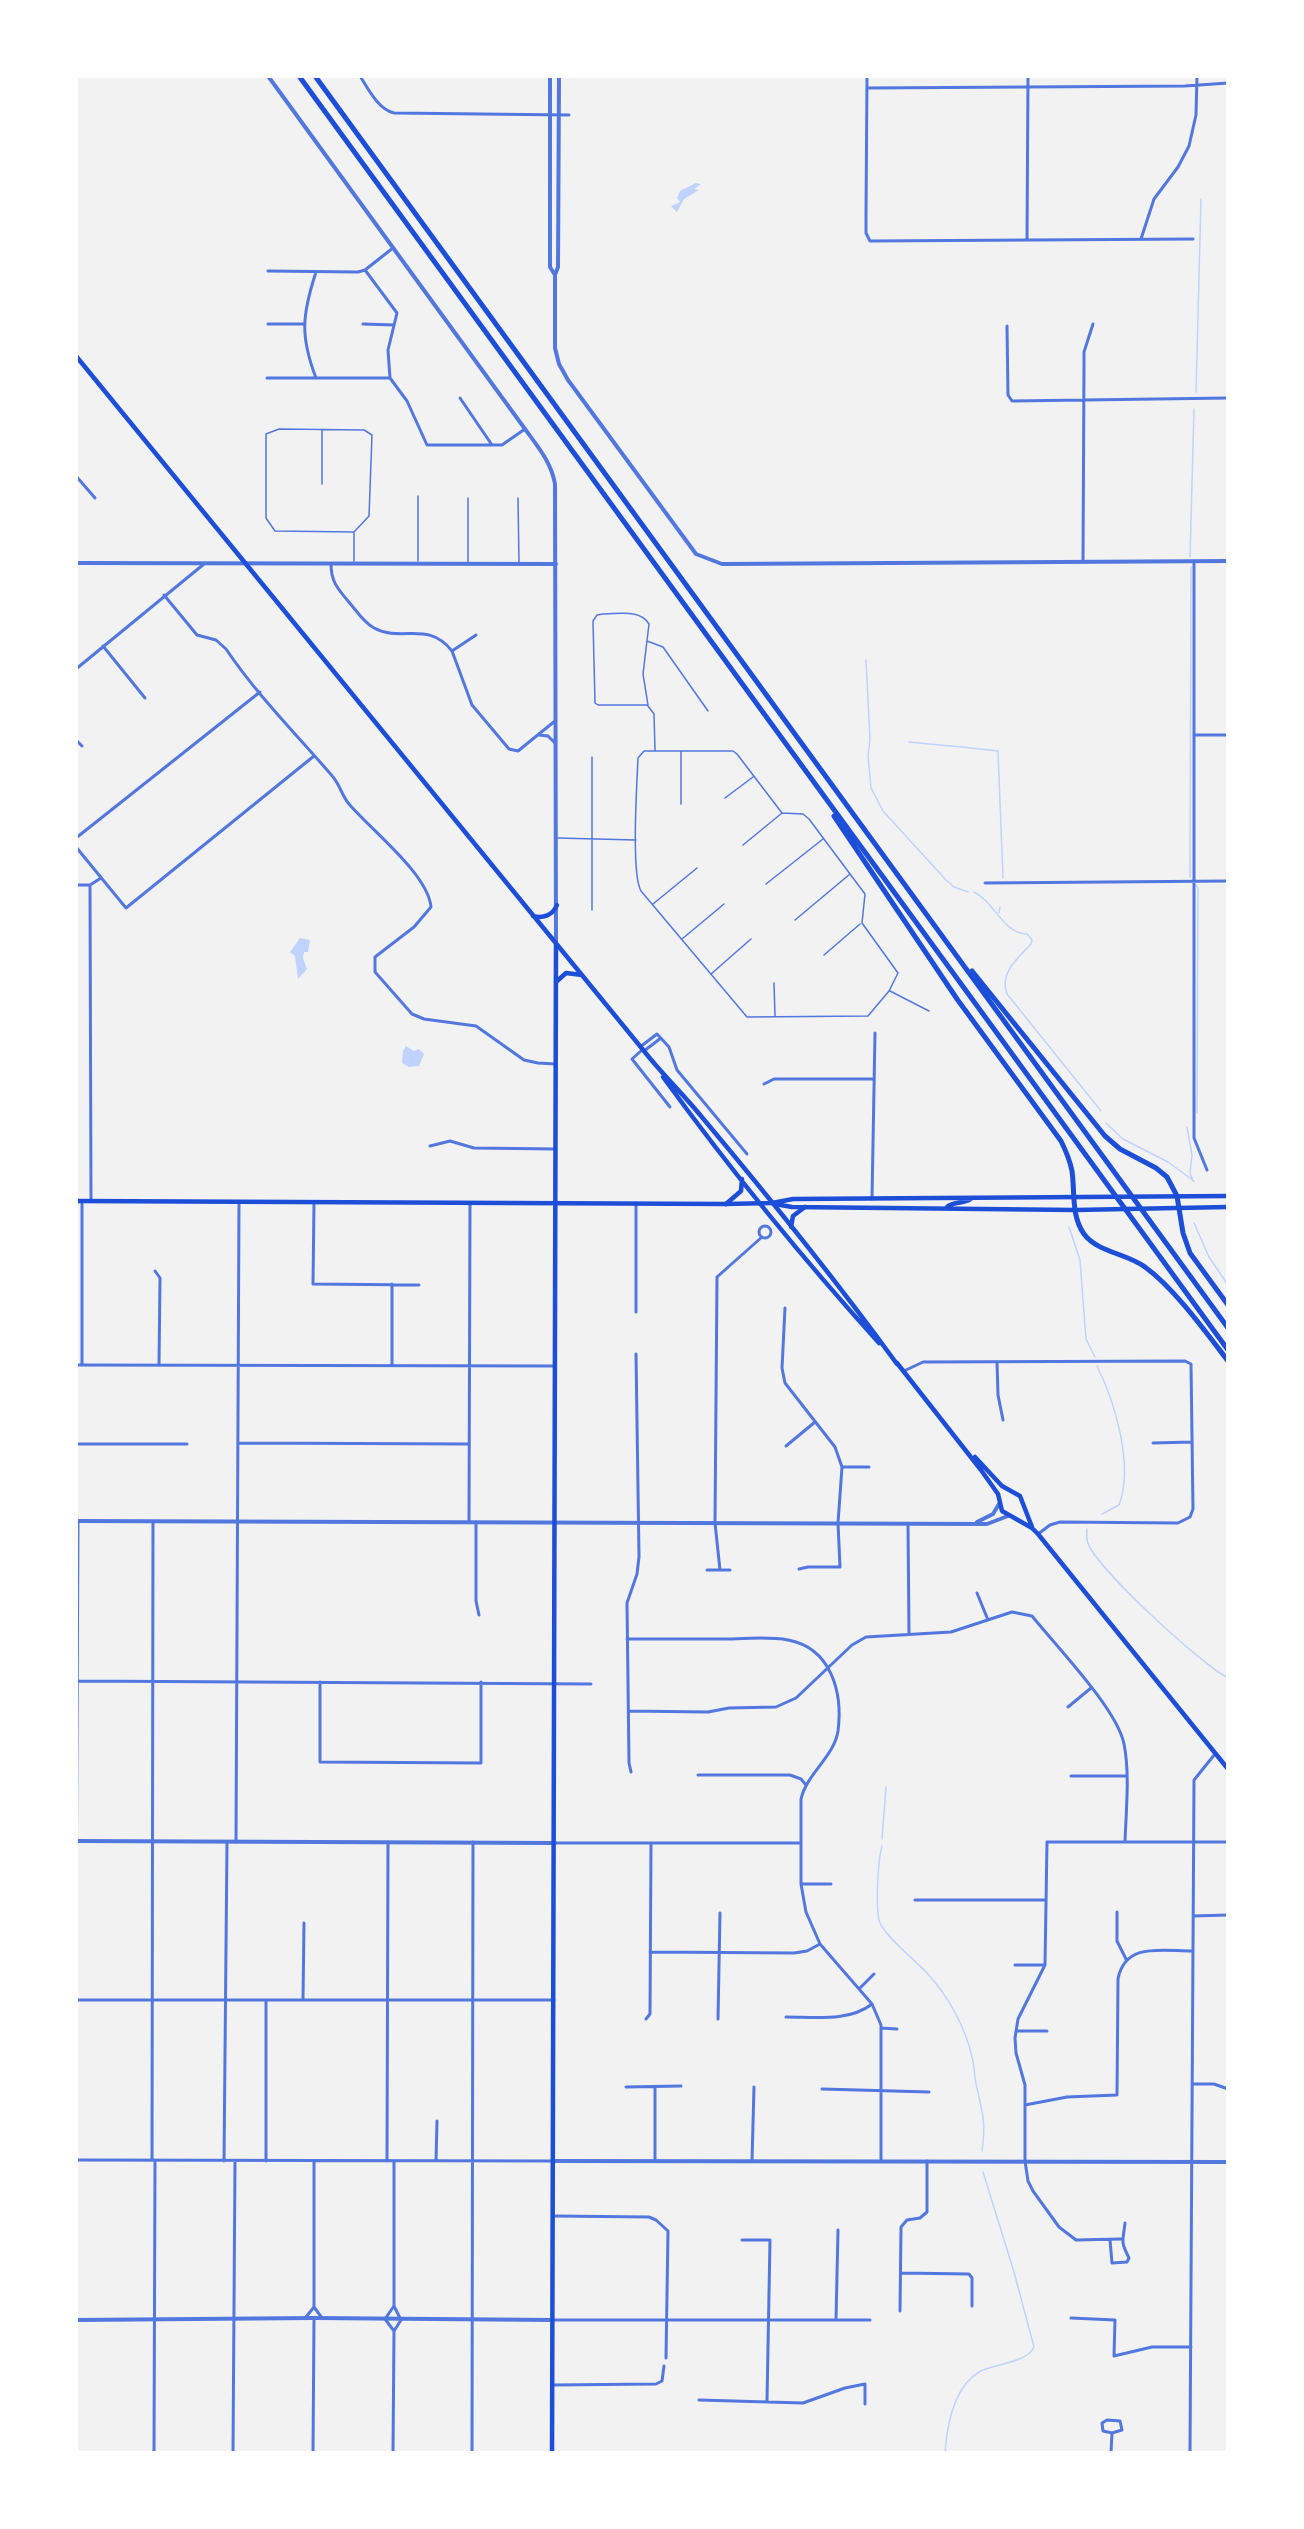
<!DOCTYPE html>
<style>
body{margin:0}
#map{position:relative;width:1304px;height:2529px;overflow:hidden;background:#f2f2f2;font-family:Lato,sans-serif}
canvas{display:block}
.frame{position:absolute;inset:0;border:78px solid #fff;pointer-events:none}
</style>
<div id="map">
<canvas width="1304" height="2529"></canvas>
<div class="frame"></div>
</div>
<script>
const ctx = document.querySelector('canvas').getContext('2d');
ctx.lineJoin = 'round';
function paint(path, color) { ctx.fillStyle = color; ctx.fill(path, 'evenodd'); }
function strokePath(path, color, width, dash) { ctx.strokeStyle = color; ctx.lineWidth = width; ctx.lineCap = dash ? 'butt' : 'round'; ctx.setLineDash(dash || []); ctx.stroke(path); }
paint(new Path2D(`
 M 696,183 L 701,184 L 694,189 L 699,190 L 684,199 L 677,212 L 671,206 L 680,202 L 677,198 L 680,191 Z
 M 300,938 L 310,940 L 308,952 L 304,952 L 303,958 L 307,969 L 298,979 L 295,956 L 290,952 Z
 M 406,1046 L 414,1051 L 419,1049 L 424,1054 L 419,1066 L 409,1067 L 402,1063 L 403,1051 Z`), '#bfd3fe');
strokePath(new Path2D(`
 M 1196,392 L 1201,199
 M 1190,557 L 1194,409
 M 866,660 L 870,739 L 868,756 L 871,788 L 883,811 L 946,880 L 954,887 L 968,892
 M 909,742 C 939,745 968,747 998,751 L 1003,878
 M 1190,877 L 1191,567
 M 1196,885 L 1198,888 L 1197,1113
 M 974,892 C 995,902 1002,933 1027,934 L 1032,940 L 1031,944 C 1018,958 999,973 1007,994 L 1101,1111
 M 999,913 L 1000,907
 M 1106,1123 L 1123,1139 L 1168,1162 L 1194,1181
 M 1187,1127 L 1192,1155 L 1190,1173 L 1193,1181
 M 1194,1223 L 1209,1257 L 1228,1285
 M 1069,1227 L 1080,1260 L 1086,1339 L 1095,1357
 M 1097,1366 C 1115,1402 1134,1466 1119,1505 L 1102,1514
 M 1087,1529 C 1087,1533 1086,1539 1088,1543 C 1096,1568 1202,1665 1228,1678
 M 882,1839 L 886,1787
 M 882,1846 C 878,1859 875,1911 880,1923 C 886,1937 915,1960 927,1973 C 948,1996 965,2026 972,2057 C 975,2067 974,2078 977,2088 C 983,2115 986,2123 982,2151
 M 945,2452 C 947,2426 954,2387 979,2372 C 994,2363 1026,2364 1034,2347 L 1014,2272 L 983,2172`), '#bfd3fe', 1.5);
strokePath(new Path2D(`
 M 279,429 L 364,430 L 372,435 L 369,516 L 354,532 L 275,531 L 266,518 L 266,434 Z
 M 322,430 L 322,484
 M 418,496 L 418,561
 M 518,498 L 519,563
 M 354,533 L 354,561
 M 468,563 L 468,498
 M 603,614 C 619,614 640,609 649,624 L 643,674 L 648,705 L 598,705 L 595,703 L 593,621 L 597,615 Z
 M 647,641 L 663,647 L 708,711
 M 648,706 L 654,714 L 655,750
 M 644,751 L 733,751 L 737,754 L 782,813 L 803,814 L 809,819 L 865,894 L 862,923 L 898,973 L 889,991 L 868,1016 L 747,1017 L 641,891 C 631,873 637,783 638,758 Z
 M 681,751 L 681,804
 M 725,798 L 753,777
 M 557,838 L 636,840
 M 743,845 L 782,813
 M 766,884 L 823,839
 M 653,904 L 697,868
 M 592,910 L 592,757
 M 795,920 L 850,874
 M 682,939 L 724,904
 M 824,955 L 860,924
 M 711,974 L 751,939
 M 774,983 L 775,1016
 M 890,991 L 929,1011`), '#5277de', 1.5);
strokePath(new Path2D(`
 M 360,76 C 369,90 378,109 394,113 L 569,115
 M 867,76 L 866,215 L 866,233 L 870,241 L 1193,239
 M 867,88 L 1185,86 L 1228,83
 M 1141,239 L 1154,199 L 1178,167 L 1189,146 L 1196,115 L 1197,76
 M 1027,240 L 1028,76
 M 365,270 L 397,313 L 388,350 L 390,378 L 407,401 L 427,445 L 502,445 L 525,429
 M 268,271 L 358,272 L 365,270 L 393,248
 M 316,272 C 302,315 300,336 316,378
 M 268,324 L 305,324
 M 363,324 L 394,325
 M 1007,326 L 1008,395 L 1012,401 L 1228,398
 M 267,378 L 390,378
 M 460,398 L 492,445
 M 76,476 L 95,498
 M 1083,562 L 1084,365 L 1084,352 L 1093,324
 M 1194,562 L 1194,1138 L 1207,1170
 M 331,564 C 331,581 337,588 348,601 C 356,610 363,622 374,628 C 402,643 428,620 452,651 L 472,705 L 509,749 L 518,751 L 555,721
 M 164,595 L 197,635 L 216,640 L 226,649 C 257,695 297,735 333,777 C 340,785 342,796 349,804 C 371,830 428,874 431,907 L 414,927 L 375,957 L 375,972 L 412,1014 L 424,1019 L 476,1026 L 524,1060 L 538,1063 L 556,1064
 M 103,646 L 145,698
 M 452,651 L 476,635
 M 76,669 L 204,564
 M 539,735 L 548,736 L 555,743
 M 1194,735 L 1228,735
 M 76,740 L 82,746
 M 76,838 L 260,692
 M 76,847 L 126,908 L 314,756
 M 985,883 L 1228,881
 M 76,885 L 90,885 L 101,878
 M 90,885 L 91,1201
 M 640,1047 L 657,1034 L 669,1047 L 677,1070 L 747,1154
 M 642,1050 L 632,1059 L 670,1107
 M 644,1051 L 661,1038
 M 764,1084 L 774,1079 L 872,1079
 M 430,1146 L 450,1141 L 474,1148 L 556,1149
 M 872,1199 L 875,1033
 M 314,1203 L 313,1284 L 419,1285
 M 636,1203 L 636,1312
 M759 1232a6 6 0 1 1 12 0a6 6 0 1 1-12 0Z
 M 155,1271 L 160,1278 L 159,1365
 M 392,1284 L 392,1365
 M 785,1308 L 782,1368 L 785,1383 L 835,1447 L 842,1467 L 838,1523 L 840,1567 L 808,1567 L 799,1569
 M 997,1362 L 998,1395 L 1003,1420
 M 82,1364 L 82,1201
 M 76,1365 L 554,1366
 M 904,1371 L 923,1362 L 1185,1361 L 1191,1364 L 1193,1509 L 1190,1517 L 1178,1523 L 1060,1522 L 1050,1525 L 1038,1534
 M 238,1443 L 469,1444
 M 1153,1443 L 1192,1442
 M 76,1444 L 187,1444
 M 786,1446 L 815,1422
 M 842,1467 L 869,1467
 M 469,1522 L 470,1203
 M 476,1522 L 476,1601 L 479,1615
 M 908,1524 L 909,1634
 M 707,1570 L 730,1570
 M 720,1570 L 715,1523 L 717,1277 L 762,1237
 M 977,1593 L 988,1620
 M 627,1639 C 659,1639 691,1639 724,1639 C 745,1639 767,1636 788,1640 C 831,1648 843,1692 838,1731 C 834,1757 807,1773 801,1799 L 801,1884 L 806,1912 L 820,1944 L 872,2004 L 881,2025 L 881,2161
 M 76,1681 L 591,1684
 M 320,1682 L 320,1762 L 481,1763 L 481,1682
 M 1068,1707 L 1091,1688
 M 629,1711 L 708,1712 L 729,1708 L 776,1707 L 796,1698 L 852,1645 L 866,1637 L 951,1632 L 1012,1612 L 1032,1616 C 1057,1647 1117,1709 1124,1744 C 1130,1773 1126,1812 1125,1842
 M 631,1772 L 629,1763 L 627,1603 L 637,1574 L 639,1557 L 636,1354
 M 698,1775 L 790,1775 L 801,1779 L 806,1785
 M 1071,1776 L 1125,1776
 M 236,1842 L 239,1202
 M 556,1843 L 800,1843
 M 801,1884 L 831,1884
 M 915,1900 L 1046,1900
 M 1117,1912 L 1117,1941 L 1126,1959
 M 1193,1916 L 1228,1915
 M 76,1939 L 78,1521
 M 650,1952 L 794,1953 L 807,1951 L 820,1944
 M 1015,1965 L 1045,1965
 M 859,1989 L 874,1974
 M 303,1999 L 304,1923
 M 76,2000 L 554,2000
 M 76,2000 L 76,2023
 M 786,2017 C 815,2017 849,2022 872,2004
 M 646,2019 L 650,2014 L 651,1843
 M 718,2019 L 720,1913
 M 881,2028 L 897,2029
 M 1016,2031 L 1047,2031
 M 1192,2084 L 1214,2084 L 1228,2089
 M 626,2087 L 681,2086
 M 822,2089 L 929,2092
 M 1025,2105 L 1067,2097 L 1117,2095 L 1118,1979 C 1125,1942 1162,1951 1192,1951
 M 76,2160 L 554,2161
 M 152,2160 L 153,1522
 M 224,2161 L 227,1842
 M 266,2161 L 266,2000
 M 387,2161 L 388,1842
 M 436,2161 L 437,2121
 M 655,2161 L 655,2088
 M 752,2161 L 754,2087
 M 554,2216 L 649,2217 L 656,2220 L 668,2231 L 666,2358
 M 1121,2239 L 1076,2240 L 1059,2227 L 1033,2191 L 1028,2181 L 1025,2161 L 1025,2085 L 1016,2053 L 1015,2038 L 1018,2019 L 1045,1965 L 1047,1842 L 1228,1842
 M 742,2240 L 770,2240 L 767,2401
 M 1110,2240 L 1112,2263 L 1127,2262 L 1129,2258 C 1120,2240 1123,2242 1125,2223
 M 901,2273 L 969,2274 L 972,2278 L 972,2306
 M 394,2306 L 385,2319 L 394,2331
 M 314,2307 L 322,2318
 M 900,2311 L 901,2227 L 907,2220 L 920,2218 L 927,2212 L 927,2161
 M 306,2317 L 314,2307 L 314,2162
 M 1071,2318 L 1115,2320 L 1114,2356 L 1152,2347 L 1191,2347
 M 553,2320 L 870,2320
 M 836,2320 L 838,2230
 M 553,2385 L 656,2384 L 662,2381 L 664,2366
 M 699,2400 L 803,2403 L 845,2388 L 865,2384 L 865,2404
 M 1107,2420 L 1120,2421 L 1122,2430 L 1112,2433 L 1103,2431 L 1102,2423 Z
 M 154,2452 L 155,2160
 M 233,2452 L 235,2161
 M 313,2452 L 314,2318
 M 393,2452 L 394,2331 L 401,2320 L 394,2306 L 394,2161
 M 472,2452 L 473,1842
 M 1111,2452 L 1112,2433
 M 1190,2452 L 1194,1780 L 1215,1754`), '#5277de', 3);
strokePath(new Path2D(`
 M 268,76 L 525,429 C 538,447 551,462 555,484 L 556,943
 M 550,76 L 550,267 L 555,275
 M 559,76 L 558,267 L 555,275 L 555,348 L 559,364 L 568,380 L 696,554 L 722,564 L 1228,561
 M 76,563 L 556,564
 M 76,1521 L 987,1524 L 1008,1516
 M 977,1522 L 993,1514 L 999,1504
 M 76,1841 L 555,1843
 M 554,2161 L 1228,2162
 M 76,2320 L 314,2318 L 553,2320`), '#5277de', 4);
strokePath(new Path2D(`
 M 76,1201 L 726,1204 L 772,1203 L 793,1199 L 1228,1196
 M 775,1204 L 792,1207 L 1075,1210 L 1228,1207
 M 947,1207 C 954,1201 964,1204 971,1199
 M 552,2452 L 556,944`), '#1d4ed8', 4.5);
strokePath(new Path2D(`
 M 76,356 L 644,1051 C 662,1074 683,1094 701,1116 C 769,1197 835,1279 897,1364
 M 533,916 C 543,919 553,915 557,905
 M 556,982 L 566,973 L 582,975
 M 663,1077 C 730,1169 803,1259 879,1343
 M 726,1204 L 741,1191 L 742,1179
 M 791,1227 L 793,1216 L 805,1207
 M 897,1363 L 981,1470 L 998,1494 L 1002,1511 L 1032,1528 L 1038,1534 L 1228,1769
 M 975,1457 L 1002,1486 L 1020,1496 L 1032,1527`), '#1d4ed8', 4.5);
strokePath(new Path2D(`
 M 299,76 L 1228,1350
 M 315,76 L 1228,1328
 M 834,816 L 957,999 L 1061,1141 C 1066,1151 1070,1161 1072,1171 C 1075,1192 1071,1216 1084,1234 C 1097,1252 1128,1254 1145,1267 C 1174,1288 1205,1331 1228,1361
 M 972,971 L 1105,1136 L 1120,1149 L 1156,1168 L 1167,1177 L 1177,1196 L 1183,1233 L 1190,1253 L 1228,1305`), '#1d4ed8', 5);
</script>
